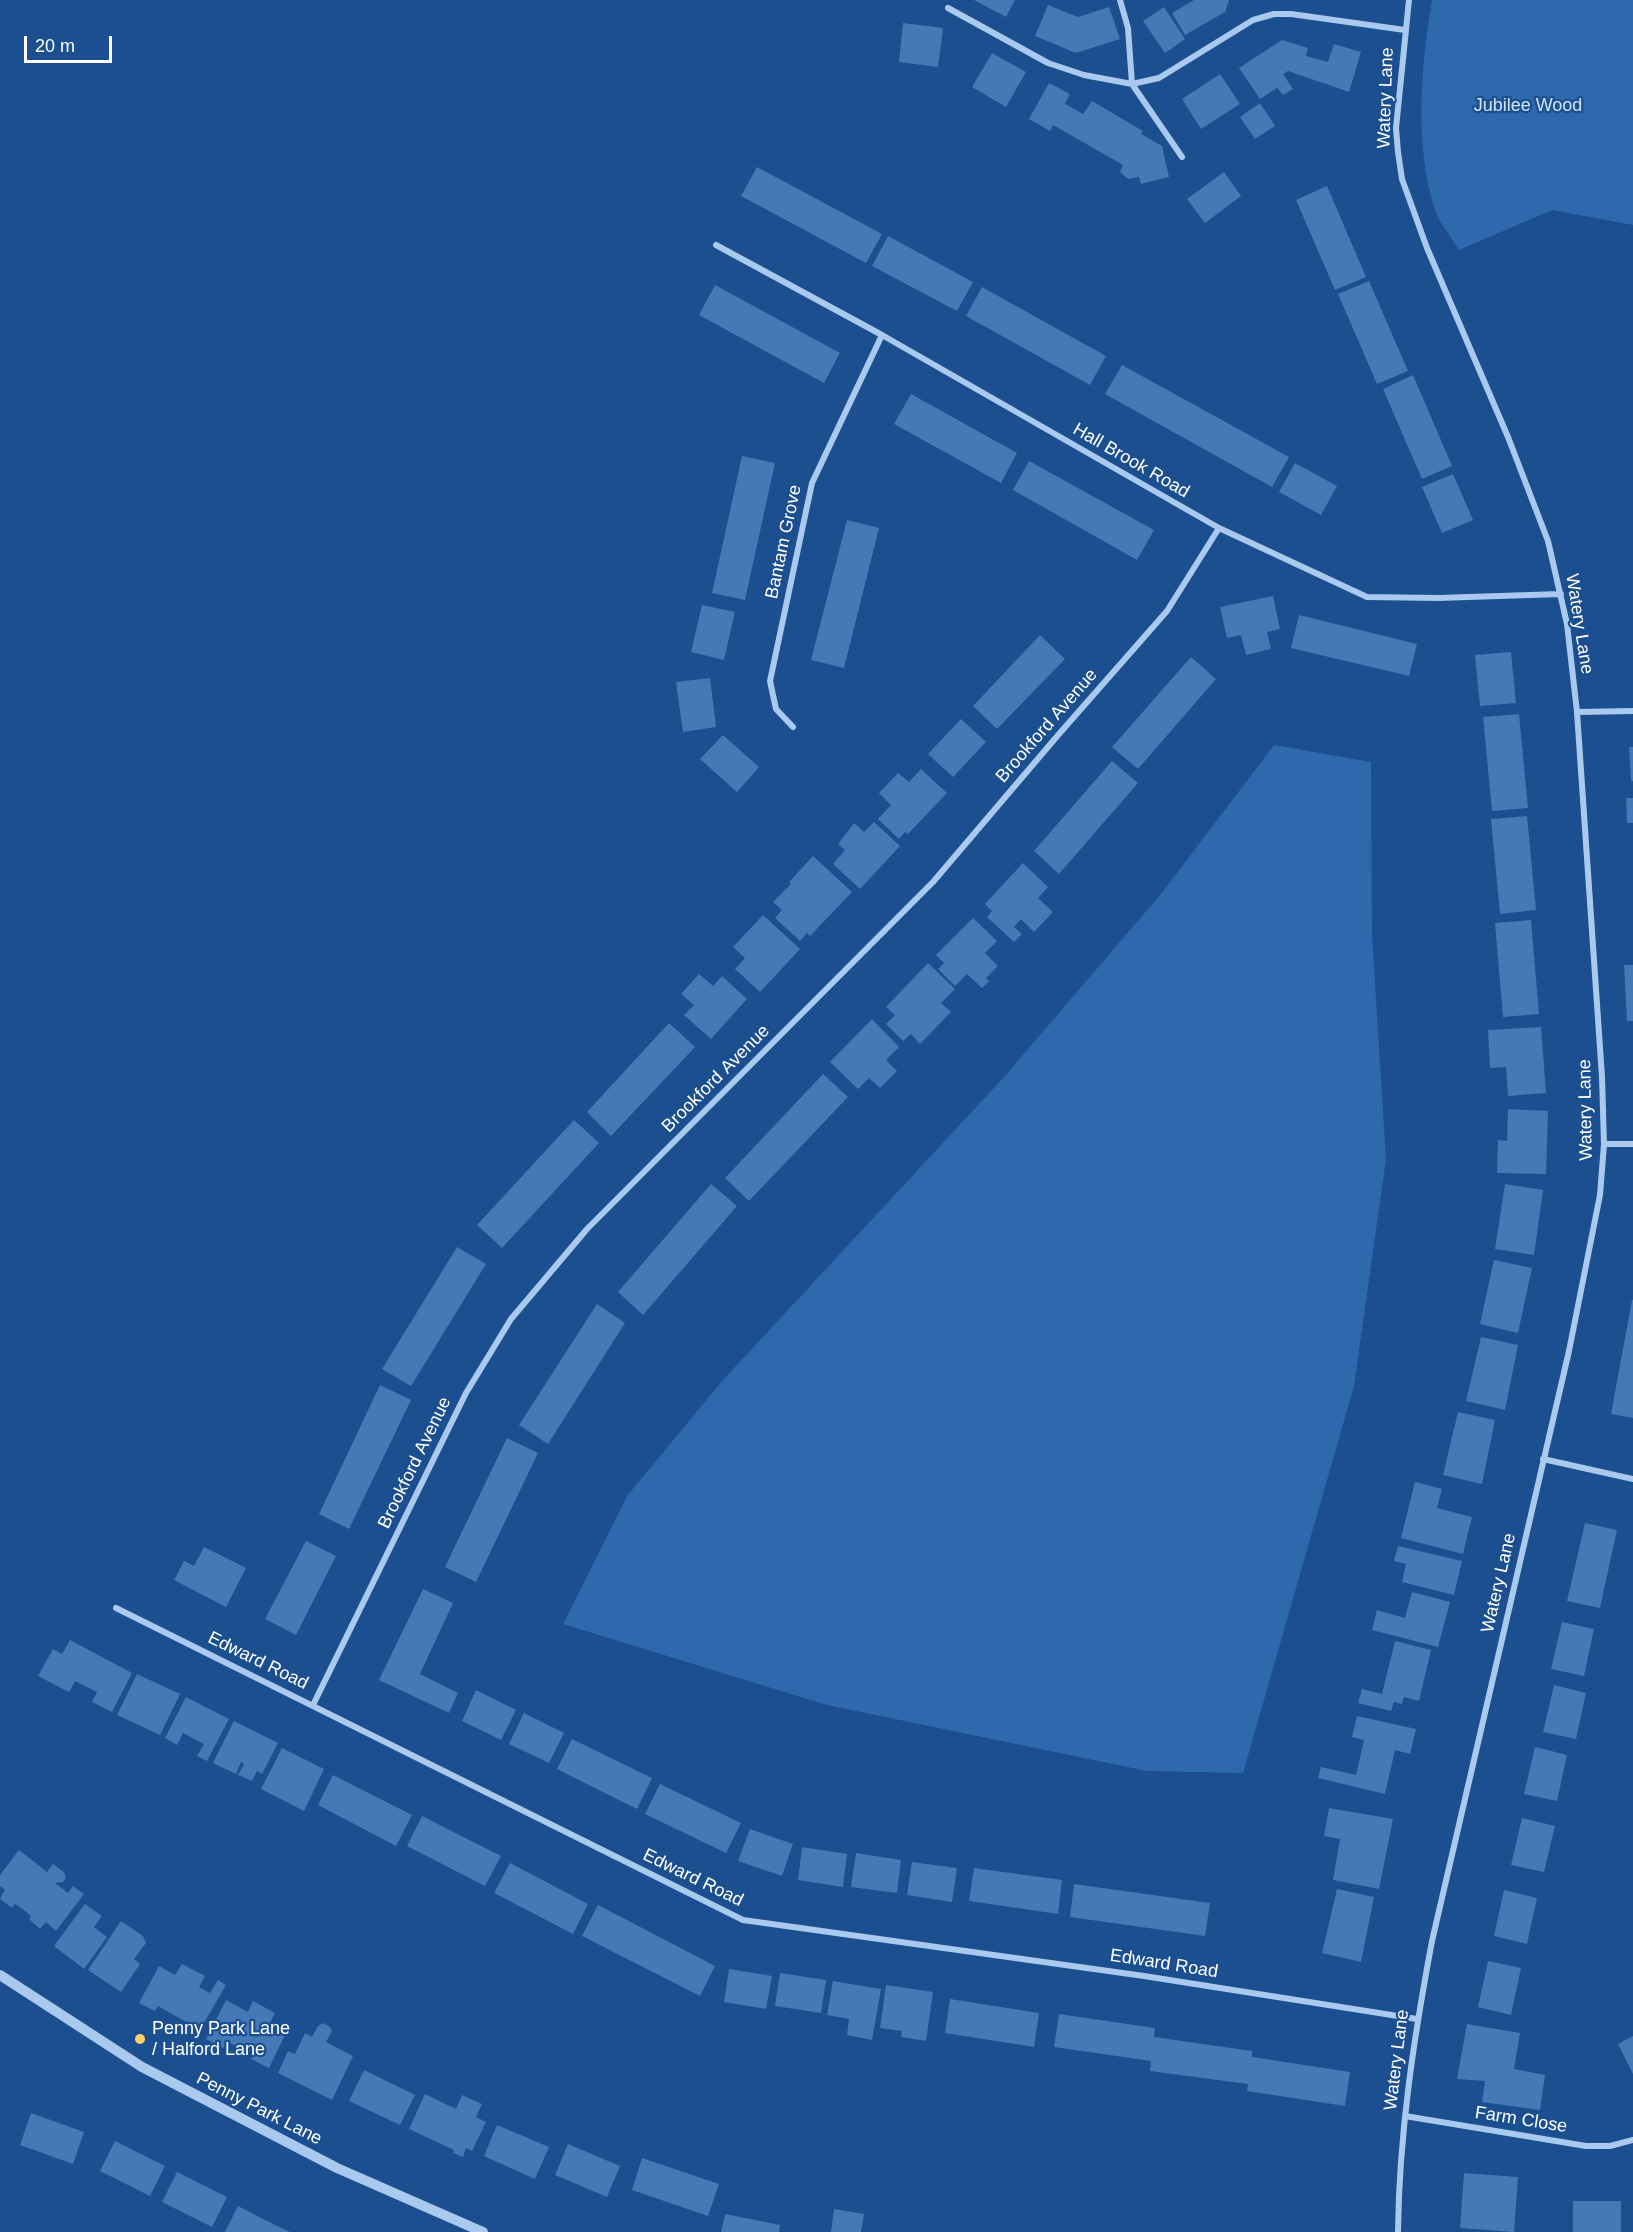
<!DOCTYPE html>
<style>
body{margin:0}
#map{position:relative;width:1633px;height:2232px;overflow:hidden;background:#1b4f8f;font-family:Arial,sans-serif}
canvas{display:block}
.scale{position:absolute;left:24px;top:36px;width:88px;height:27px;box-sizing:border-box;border:3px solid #fff;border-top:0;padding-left:8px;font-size:18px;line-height:21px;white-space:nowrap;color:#fff;-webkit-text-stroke:4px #1b4f8f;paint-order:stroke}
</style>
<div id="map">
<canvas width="1633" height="2232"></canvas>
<div class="scale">20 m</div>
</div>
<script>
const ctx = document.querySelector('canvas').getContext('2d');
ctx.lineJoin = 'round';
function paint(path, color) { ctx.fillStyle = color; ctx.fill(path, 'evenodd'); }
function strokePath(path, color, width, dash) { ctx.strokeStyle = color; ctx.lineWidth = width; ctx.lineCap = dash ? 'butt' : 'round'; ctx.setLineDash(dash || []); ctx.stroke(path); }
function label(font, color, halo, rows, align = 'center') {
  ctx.font = font + ' Arial,sans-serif'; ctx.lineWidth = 4.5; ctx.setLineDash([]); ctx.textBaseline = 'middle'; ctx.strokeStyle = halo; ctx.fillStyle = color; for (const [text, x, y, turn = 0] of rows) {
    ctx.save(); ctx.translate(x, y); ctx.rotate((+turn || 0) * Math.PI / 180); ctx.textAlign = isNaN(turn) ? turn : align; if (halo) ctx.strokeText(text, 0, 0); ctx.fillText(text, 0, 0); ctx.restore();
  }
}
paint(new Path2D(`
 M 1432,0 L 1633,0 L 1633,225 L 1552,210 L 1459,250 C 1452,238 1440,224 1435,210 C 1414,146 1421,66 1432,0 Z
 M 1274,745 L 1371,762 L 1372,935 L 1386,1159 L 1354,1386 L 1243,1773 L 1147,1771 L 827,1705 L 563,1624 L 627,1496 L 723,1380 L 1004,1077 L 1161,894 Z`), '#2e69ad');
paint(new Path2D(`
 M 974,0 L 1015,0 L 1006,17 Z
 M 1194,0 L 1229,0 L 1225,12 L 1185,35 L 1172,13 Z
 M 1048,5 L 1078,17 L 1109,7 L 1120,39 L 1076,53 L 1035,36 Z
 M 1164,7 L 1185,39 L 1165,53 L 1143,21 Z
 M 903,23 L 943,28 L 938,67 L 899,62 Z
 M 1282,40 L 1308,48 L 1306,56 L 1328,62 L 1334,44 L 1361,52 L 1349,92 L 1288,71 L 1283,74 L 1293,89 L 1283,95 L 1277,88 L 1260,99 L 1239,68 Z
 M 992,53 L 1026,72 L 1006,107 L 972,87 Z
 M 1220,74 L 1240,104 L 1201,129 L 1182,99 Z
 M 1049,83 L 1070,94 L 1065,104 L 1083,114 L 1092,101 L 1143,131 L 1141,134 L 1162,146 L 1169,177 L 1141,184 L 1139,177 L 1128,179 L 1120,172 L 1123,165 L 1053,125 L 1050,131 L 1029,119 Z
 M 1260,103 L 1275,126 L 1255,139 L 1240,117 Z
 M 757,167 L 882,234 L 866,263 L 741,196 Z
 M 1224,172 L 1241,196 L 1205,223 L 1187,199 Z
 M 1327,186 L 1366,277 L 1335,290 L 1296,200 Z
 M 888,236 L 973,282 L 957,311 L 872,266 Z
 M 1369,281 L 1408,371 L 1377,384 L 1338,294 Z
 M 715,285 L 840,353 L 824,383 L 699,315 Z
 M 982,287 L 1106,356 L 1090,385 L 966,316 Z
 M 1122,365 L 1289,457 L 1272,487 L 1105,394 Z
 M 1413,375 L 1452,466 L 1422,479 L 1383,389 Z
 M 911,394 L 1017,453 L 1001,483 L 894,424 Z
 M 742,456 L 775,463 L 745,600 L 712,593 Z
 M 1029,461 L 1154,530 L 1137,560 L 1013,490 Z
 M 1295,463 L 1337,486 L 1321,515 L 1279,492 Z
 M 1453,474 L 1473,520 L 1442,533 L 1422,487 Z
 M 847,520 L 879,528 L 844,668 L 811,660 Z
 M 1273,596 L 1280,629 L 1267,632 L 1271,649 L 1246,655 L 1241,635 L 1227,638 L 1220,607 Z
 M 702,605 L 735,612 L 724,660 L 691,652 Z
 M 1299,615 L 1417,644 L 1409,676 L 1291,648 Z
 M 1040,635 L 1065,659 L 997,729 L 973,706 Z
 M 1511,652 L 1516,703 L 1480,706 L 1475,655 Z
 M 1191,657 L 1216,679 L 1138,769 L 1112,747 Z
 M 710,678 L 716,727 L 683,732 L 676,682 Z
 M 1519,714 L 1528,808 L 1492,811 L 1483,717 Z
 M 961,719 L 986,742 L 953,777 L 928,754 Z
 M 723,735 L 759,767 L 737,792 L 700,759 Z
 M 1629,747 L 1633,747 L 1633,781 L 1631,781 Z
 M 1112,761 L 1138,783 L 1059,874 L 1034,851 Z
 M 921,769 L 947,793 L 908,834 L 905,832 L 899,839 L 878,819 L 891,805 L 879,793 L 898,773 L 909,782 Z
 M 1626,798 L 1633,798 L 1633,823 L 1627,823 Z
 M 1527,816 L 1536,910 L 1500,914 L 1491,819 Z
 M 874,822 L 900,846 L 860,889 L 833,864 L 845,850 L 838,844 L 854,823 L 864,832 Z
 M 813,856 L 852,892 L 810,936 L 807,933 L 800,941 L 775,918 L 782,910 L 773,902 L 791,884 L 789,882 Z
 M 1023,863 L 1048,887 L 1038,898 L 1053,912 L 1034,932 L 1021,919 L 1014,927 L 1022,934 L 1014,942 L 987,917 L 992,911 L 985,904 Z
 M 763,915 L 800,949 L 760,992 L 735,969 L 745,958 L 733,947 Z
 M 973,918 L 997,941 L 985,953 L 998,966 L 986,978 L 989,981 L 982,988 L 967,974 L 955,986 L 938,969 L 944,963 L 936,955 Z
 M 1531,920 L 1539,1014 L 1503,1017 L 1495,923 Z
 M 928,963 L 955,989 L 941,1003 L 951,1012 L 920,1044 L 911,1034 L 903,1041 L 886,1024 L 895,1015 L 886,1007 Z
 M 1624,965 L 1633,965 L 1633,1021 L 1627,1021 Z
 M 699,974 L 713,986 L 722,976 L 747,999 L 711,1039 L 684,1015 L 694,1005 L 681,994 Z
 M 872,1019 L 899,1047 L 886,1060 L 897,1071 L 880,1088 L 869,1078 L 858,1089 L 830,1062 Z
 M 669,1023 L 695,1047 L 611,1136 L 587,1112 Z
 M 1541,1027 L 1546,1093 L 1508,1096 L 1506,1067 L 1490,1068 L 1488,1030 Z
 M 823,1074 L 848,1097 L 749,1201 L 725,1178 Z
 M 1508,1109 L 1548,1111 L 1546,1174 L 1497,1173 L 1498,1140 L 1507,1141 Z
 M 574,1120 L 599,1143 L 502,1248 L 477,1225 Z
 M 711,1184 L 737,1206 L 643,1315 L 618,1292 Z
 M 1505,1184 L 1543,1190 L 1534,1255 L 1495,1249 Z
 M 457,1247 L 486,1264 L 411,1386 L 382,1369 Z
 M 1494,1260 L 1532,1268 L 1518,1333 L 1480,1324 Z
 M 1632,1300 L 1633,1300 L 1633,1418 L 1611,1414 Z
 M 597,1304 L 625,1323 L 548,1444 L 519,1425 Z
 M 1481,1337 L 1518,1345 L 1505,1410 L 1466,1401 Z
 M 380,1385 L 411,1400 L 349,1529 L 319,1514 Z
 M 1458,1412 L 1495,1420 L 1482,1484 L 1443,1475 Z
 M 507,1438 L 538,1453 L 476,1582 L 445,1567 Z
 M 1415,1482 L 1442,1489 L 1437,1508 L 1472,1517 L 1463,1554 L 1401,1538 Z
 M 1585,1523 L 1617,1530 L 1600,1608 L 1567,1601 Z
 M 306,1541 L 336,1556 L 296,1635 L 265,1619 Z
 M 1398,1546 L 1462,1561 L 1454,1595 L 1402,1582 L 1406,1564 L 1394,1561 Z
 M 204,1547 L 246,1568 L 226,1607 L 174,1580 L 184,1561 L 194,1566 Z
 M 423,1589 L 453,1603 L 420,1674 L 458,1693 L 449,1713 L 379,1680 Z
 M 1412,1592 L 1450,1602 L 1438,1647 L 1372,1630 L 1377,1610 L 1405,1618 Z
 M 1562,1622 L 1594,1629 L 1584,1676 L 1551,1669 Z
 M 70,1640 L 132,1673 L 112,1712 L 92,1702 L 97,1692 L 75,1681 L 69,1692 L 38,1676 L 53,1649 L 62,1654 Z
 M 1395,1641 L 1431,1650 L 1419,1701 L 1404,1697 L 1402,1704 L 1394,1702 L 1391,1711 L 1358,1703 L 1362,1689 L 1382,1694 Z
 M 137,1674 L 180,1694 L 160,1735 L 117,1715 Z
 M 1554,1685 L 1586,1693 L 1576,1739 L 1543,1732 Z
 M 476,1690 L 516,1710 L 501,1740 L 462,1721 Z
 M 186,1697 L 229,1719 L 207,1761 L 197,1756 L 204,1744 L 183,1733 L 177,1745 L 165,1738 Z
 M 524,1713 L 564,1733 L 549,1763 L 509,1744 Z
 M 1357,1716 L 1416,1729 L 1410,1754 L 1395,1750 L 1385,1794 L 1318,1778 L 1321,1767 L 1356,1775 L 1364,1740 L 1352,1737 Z
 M 234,1721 L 278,1743 L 262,1774 L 257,1771 L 252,1781 L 238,1775 L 244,1764 L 241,1762 L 236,1774 L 213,1763 Z
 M 572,1739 L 652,1778 L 637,1809 L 557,1769 Z
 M 1535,1747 L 1567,1755 L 1557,1801 L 1524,1794 Z
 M 282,1748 L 324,1769 L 304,1811 L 261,1789 Z
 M 333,1775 L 412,1815 L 396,1846 L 318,1805 Z
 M 660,1784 L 741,1823 L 726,1853 L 645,1814 Z
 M 1329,1808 L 1393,1819 L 1379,1889 L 1333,1880 L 1340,1839 L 1324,1836 Z
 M 422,1816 L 501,1856 L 485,1886 L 407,1846 Z
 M 1522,1818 L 1555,1826 L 1544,1872 L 1511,1865 Z
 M 750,1829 L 793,1844 L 782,1876 L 738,1861 Z
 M 802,1847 L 847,1854 L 843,1887 L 798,1880 Z
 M 19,1850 L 47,1872 L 53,1864 L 64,1872 L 66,1878 L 63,1882 L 55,1883 L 68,1893 L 73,1886 L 84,1894 L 56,1931 L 46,1922 L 40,1929 L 29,1919 L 31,1916 L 20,1907 L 15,1904 L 12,1908 L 0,1899 L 5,1890 L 0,1886 L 0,1875 Z
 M 856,1853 L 901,1860 L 897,1893 L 851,1887 Z
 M 912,1862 L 957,1868 L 952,1902 L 907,1895 Z
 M 510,1863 L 588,1904 L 573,1934 L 494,1893 Z
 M 974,1868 L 1062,1880 L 1058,1914 L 969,1901 Z
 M 1074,1884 L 1210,1903 L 1205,1936 L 1070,1917 Z
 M 1337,1889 L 1374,1897 L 1361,1962 L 1322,1953 Z
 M 1504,1890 L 1537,1898 L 1527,1944 L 1494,1936 Z
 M 85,1904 L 102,1916 L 94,1927 L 107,1937 L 84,1969 L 54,1946 Z
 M 598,1905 L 715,1966 L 700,1996 L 582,1936 Z
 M 121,1921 L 143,1936 L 146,1943 L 134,1959 L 140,1964 L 121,1992 L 88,1970 Z
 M 1488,1961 L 1521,1968 L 1511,2015 L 1478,2007 Z
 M 182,1964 L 205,1976 L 199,1987 L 210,1993 L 218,1980 L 226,1985 L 200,2030 L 158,2006 L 155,2011 L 139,2003 L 159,1966 L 175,1975 Z
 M 729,1969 L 772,1976 L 766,2009 L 724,2002 Z
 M 780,1973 L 826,1980 L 821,2013 L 775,2006 Z
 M 833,1981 L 881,1989 L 872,2040 L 847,2035 L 849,2019 L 827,2015 Z
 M 886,1985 L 933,1992 L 926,2041 L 901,2037 L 902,2031 L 880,2028 Z
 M 950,1999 L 1039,2013 L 1034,2047 L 945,2033 Z
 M 226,2000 L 248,2012 L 253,2001 L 275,2013 L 270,2023 L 287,2031 L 269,2068 L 251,2059 L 253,2054 L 230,2043 L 227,2050 L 206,2039 Z
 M 1059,2014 L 1155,2028 L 1154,2037 L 1252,2051 L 1252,2057 L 1350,2072 L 1345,2106 L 1247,2091 L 1248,2084 L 1150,2071 L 1151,2061 L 1054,2047 Z
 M 323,2023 L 330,2027 L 332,2031 L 326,2042 L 353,2056 L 332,2100 L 278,2073 L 288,2051 L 295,2054 L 305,2033 L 312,2037 L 318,2026 Z
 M 1467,2024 L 1520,2033 L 1514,2069 L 1545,2075 L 1540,2110 L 1482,2102 L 1485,2081 L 1457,2079 Z
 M 1633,2036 L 1633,2074 L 1618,2044 Z
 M 364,2070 L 415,2095 L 400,2125 L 349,2101 Z
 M 425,2094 L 456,2109 L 462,2095 L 482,2104 L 476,2117 L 486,2122 L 472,2151 L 466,2148 L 463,2157 L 453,2153 L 454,2150 L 409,2129 Z
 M 31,2113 L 84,2132 L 73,2164 L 20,2145 Z
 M 497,2125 L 549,2147 L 535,2179 L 484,2156 Z
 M 115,2141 L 165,2166 L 150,2196 L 100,2171 Z
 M 568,2144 L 620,2166 L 607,2197 L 555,2175 Z
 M 642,2158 L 719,2184 L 708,2216 L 632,2190 Z
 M 177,2172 L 227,2197 L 212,2227 L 162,2202 Z
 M 1464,2173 L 1518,2177 L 1514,2232 L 1460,2228 Z
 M 1573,2201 L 1621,2201 L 1621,2232 L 1573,2232 Z
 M 238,2206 L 263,2219 L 290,2232 L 225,2232 Z
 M 834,2209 L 864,2214 L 861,2232 L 831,2232 Z
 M 725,2214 L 780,2225 L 779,2232 L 721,2232 Z`), '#4478b7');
strokePath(new Path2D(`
 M 1120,0 L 1128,28 L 1132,84 L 1182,157
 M 948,8 L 1048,63 L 1084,75 L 1132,84 L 1159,78 L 1253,20 L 1274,14 L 1291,14 L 1405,30
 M 716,245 L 882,335 L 1219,528 L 1367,597 L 1438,598 L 1561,594
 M 1577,712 L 1633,711
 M 793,727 L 776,709 L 770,681 L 812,483 L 882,335
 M 1604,1144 L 1633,1144
 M 1543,1459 L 1633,1479
 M 116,1608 L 743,1920 L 1144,1976 L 1417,2019
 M 313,1705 L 466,1393 L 511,1319 L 587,1229 L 933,882 L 1059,734 L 1167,611 L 1219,528
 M 1405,2116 L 1586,2146 L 1610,2146 L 1633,2140
 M 1398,2232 C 1399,2134 1414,2037 1432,1941 L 1569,1351 L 1600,1195 L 1604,1144 L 1602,1077 L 1577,712 L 1567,624 L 1548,541 L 1508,437 L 1427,248 L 1402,179 L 1398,152 L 1396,128 L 1409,0`), '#a9c9ee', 6);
strokePath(new Path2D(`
 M 0,1975 L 142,2067 L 337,2168 L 483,2232`), '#a9c9ee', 10);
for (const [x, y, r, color] of [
 [140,2039,6,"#ffd166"]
]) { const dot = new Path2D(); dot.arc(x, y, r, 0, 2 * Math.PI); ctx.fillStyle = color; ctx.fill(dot); strokePath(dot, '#1b4f8f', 2); }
label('18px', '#fff', '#1b4f8f', [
 ["Watery Lane",1386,98,-88],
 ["Hall Brook Road",1131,461,30],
 ["Bantam Grove",784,542,-78],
 ["Watery Lane",1579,624,81],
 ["Brookford Avenue",1047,726,-49],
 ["Brookford Avenue",716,1079,-45],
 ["Watery Lane",1586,1110,-91],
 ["Brookford Avenue",415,1463,-64],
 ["Watery Lane",1499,1583,-77],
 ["Edward Road",258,1661,26],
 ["Edward Road",693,1878,26],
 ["Edward Road",1164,1964,9],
 ["Watery Lane",1397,2060,-83],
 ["Penny Park Lane",259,2109,27],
 ["Farm Close",1521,2120,9]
]);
label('18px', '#cfe3fa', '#1b4f8f', [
 ["Jubilee Wood",1528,106]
]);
label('18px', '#fff', '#1b4f8f', [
 ["Penny Park Lane",152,2029],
 ["/ Halford Lane",152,2050]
], 'left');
</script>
